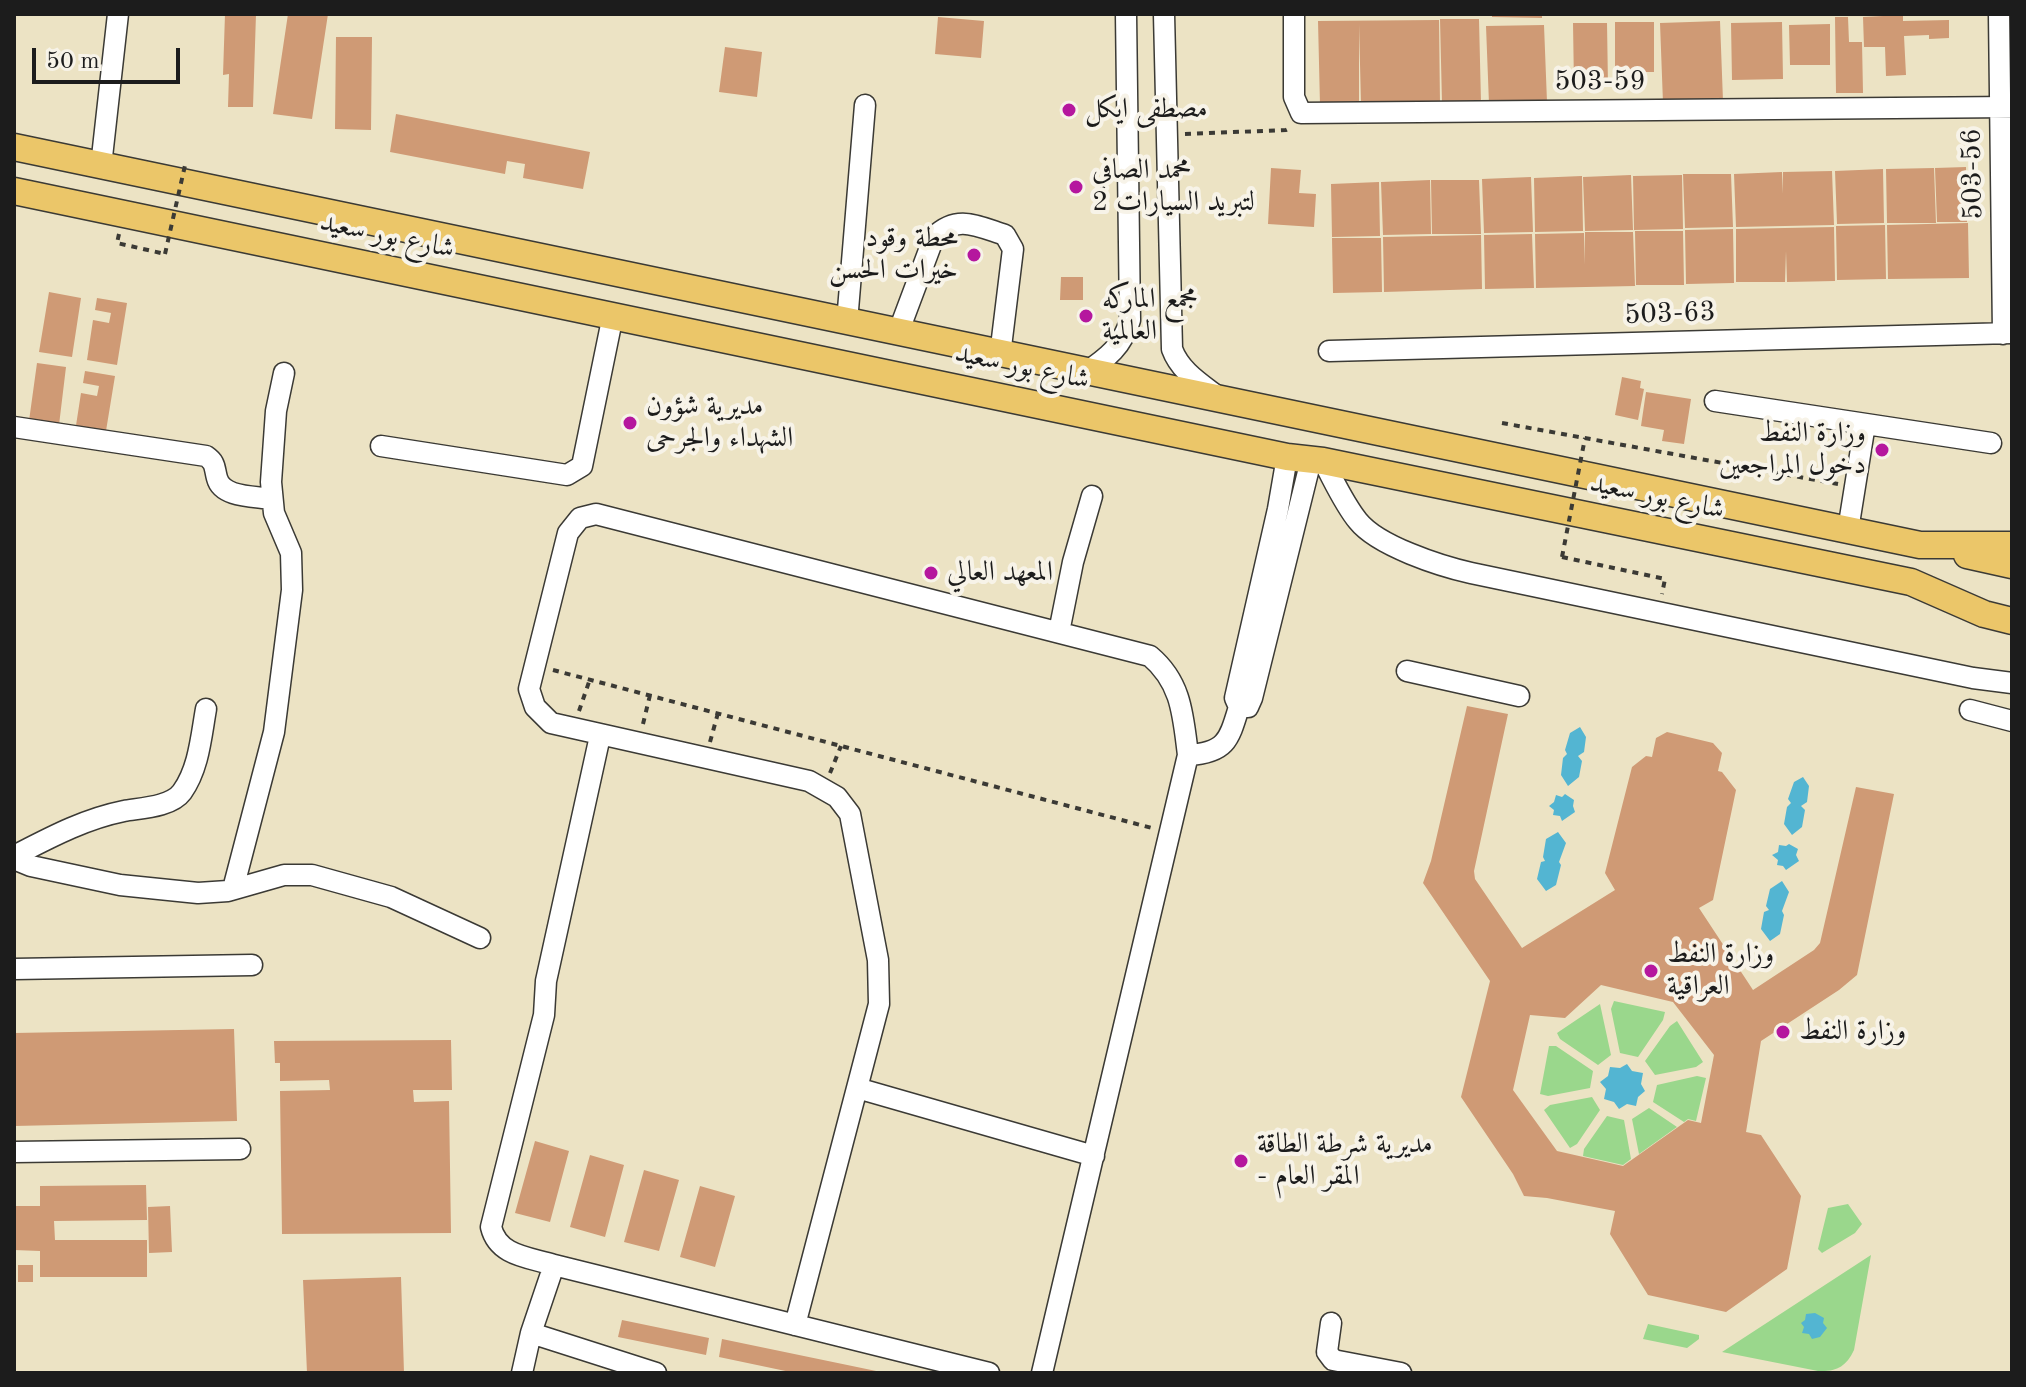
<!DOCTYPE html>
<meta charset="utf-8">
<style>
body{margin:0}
#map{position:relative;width:2026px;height:1387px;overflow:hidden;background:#ece3c4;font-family:"Old Standard TT",serif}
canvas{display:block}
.frame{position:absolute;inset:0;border:16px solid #1c1c1c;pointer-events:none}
.scale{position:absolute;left:32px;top:48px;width:148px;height:36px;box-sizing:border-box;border:4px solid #1c1c1c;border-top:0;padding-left:10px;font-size:24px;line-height:28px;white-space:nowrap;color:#1c1c1c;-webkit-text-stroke:6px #f7f3e8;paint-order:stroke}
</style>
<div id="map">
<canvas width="2026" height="1387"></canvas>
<div class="frame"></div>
<div class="scale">50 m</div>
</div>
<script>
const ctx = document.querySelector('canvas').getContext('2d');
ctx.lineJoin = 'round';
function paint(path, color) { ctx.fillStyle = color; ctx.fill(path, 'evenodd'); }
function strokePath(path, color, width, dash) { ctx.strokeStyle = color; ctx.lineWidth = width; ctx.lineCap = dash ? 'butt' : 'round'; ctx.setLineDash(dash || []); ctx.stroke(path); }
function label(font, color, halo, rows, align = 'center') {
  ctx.font = font + ' "Old Standard TT",Amiri,serif'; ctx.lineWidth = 8; ctx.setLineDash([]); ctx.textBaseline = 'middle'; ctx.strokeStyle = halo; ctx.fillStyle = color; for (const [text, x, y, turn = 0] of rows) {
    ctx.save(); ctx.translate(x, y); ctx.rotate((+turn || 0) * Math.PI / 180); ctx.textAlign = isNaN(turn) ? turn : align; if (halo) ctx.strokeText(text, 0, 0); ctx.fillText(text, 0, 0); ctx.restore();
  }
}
paint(new Path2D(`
 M 1614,1001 L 1665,1012 L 1663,1020 L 1638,1057 L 1620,1053 L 1611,1009 Z
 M 1600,1004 L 1611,1055 L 1598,1065 L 1560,1039 L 1557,1033 Z
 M 1677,1021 L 1703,1062 L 1696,1067 L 1655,1075 L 1645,1061 L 1670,1026 Z
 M 1549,1046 L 1556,1046 L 1593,1071 L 1590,1088 L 1548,1096 L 1540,1094 Z
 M 1697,1076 L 1706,1078 L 1696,1121 L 1688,1119 L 1684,1122 L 1653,1102 L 1657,1085 Z
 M 1592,1097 L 1600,1110 L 1577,1144 L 1570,1148 L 1544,1110 L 1550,1105 Z
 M 1649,1108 L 1677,1127 L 1639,1154 L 1632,1119 Z
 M 1607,1116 L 1624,1120 L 1631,1159 L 1623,1165 L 1583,1156 L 1584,1149 Z
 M 1848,1204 L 1862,1224 L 1855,1233 L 1822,1253 L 1818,1249 L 1828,1208 Z
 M 1871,1255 L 1854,1350 C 1846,1367 1836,1372 1818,1371 L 1722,1352 Z
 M 1648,1324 L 1699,1335 L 1699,1339 L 1687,1348 L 1643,1339 Z`), '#9ad78c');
paint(new Path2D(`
 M 1580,727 L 1586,737 L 1584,752 L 1578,756 L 1582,761 L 1579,777 L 1568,786 L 1561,775 L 1563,758 L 1567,754 L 1565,750 L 1570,733 Z
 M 1803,777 L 1809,786 L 1807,802 L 1801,806 L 1805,810 L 1802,827 L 1792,835 L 1784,824 L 1787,807 L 1791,803 L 1788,799 L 1794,782 Z
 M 1565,794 L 1574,800 L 1573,806 L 1575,812 L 1562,821 L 1560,816 L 1553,815 L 1554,810 L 1549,806 L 1554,802 L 1556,795 L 1562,797 Z
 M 1558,832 L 1566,843 L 1559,862 L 1561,865 L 1556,885 L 1546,891 L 1537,879 L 1541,862 L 1545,861 L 1543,857 L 1546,839 Z
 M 1789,844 L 1798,849 L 1796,855 L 1799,861 L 1786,870 L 1783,866 L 1777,865 L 1778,860 L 1772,855 L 1778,852 L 1779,845 L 1786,846 Z
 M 1782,881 L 1789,892 L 1782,911 L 1784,915 L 1780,934 L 1770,941 L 1761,929 L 1764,912 L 1769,910 L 1766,906 L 1770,889 Z
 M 1627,1064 L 1632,1071 L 1643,1073 L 1641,1084 L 1645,1091 L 1638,1097 L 1636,1106 L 1627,1104 L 1619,1109 L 1614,1102 L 1604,1099 L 1606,1089 L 1600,1082 L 1608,1076 L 1610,1067 L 1620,1068 Z
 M 1815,1313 L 1824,1318 L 1823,1323 L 1827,1328 L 1820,1337 L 1812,1339 L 1809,1334 L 1802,1333 L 1804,1327 L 1801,1323 L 1805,1320 L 1806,1314 Z`), '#53b5d2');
paint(new Path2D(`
 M 225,14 L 256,14 L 253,107 L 228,107 L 229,74 L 223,75 Z
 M 288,14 L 328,14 L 312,119 L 273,114 Z
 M 1492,14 L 1542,14 L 1542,18 L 1492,17 Z
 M 1903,15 L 1903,21 L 1949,20 L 1949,38 L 1929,39 L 1929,35 L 1904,36 L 1906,75 L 1886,76 L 1885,47 L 1864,47 L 1863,17 Z
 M 938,17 L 984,21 L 981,58 L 935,54 Z
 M 1835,17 L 1848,17 L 1849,42 L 1862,42 L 1863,93 L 1836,93 Z
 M 1440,19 L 1479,19 L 1481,103 L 1442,103 Z
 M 1439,20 L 1440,104 L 1361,104 L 1359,24 L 1359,104 L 1320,105 L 1318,21 Z
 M 1720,21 L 1723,101 L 1663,103 L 1660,23 Z
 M 1615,22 L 1654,22 L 1654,72 L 1615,72 Z
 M 1782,22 L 1783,79 L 1732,80 L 1731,23 Z
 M 1573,23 L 1607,23 L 1608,86 L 1574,86 Z
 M 1830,24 L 1830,65 L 1790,65 L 1789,25 Z
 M 1544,25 L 1547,102 L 1489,104 L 1486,26 Z
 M 336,37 L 372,37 L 371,130 L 335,129 Z
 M 725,47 L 762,52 L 757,97 L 719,92 Z
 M 396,114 L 590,152 L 583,189 L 523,178 L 525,164 L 507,161 L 505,174 L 390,152 Z
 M 1966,167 L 1967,222 L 1937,222 L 1935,168 Z
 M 1271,168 L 1301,170 L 1299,193 L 1316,194 L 1314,227 L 1268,224 Z
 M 1934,168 L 1936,223 L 1887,223 L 1886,169 Z
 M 1883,169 L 1884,223 L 1837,224 L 1835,171 Z
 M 1832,171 L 1834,225 L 1736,227 L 1734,174 L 1782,172 L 1783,194 L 1783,172 Z
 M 1683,174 L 1731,174 L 1733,227 L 1685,228 Z
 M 1631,175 L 1633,230 L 1585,231 L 1583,177 Z
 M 1682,175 L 1683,229 L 1634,230 L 1633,176 Z
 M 1582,176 L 1583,231 L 1535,232 L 1534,178 Z
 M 1531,177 L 1533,232 L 1484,233 L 1482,179 Z
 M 1430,180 L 1431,234 L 1383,235 L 1381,182 Z
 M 1431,180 L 1479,180 L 1481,234 L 1432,234 Z
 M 1379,182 L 1380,236 L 1332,237 L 1331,184 Z
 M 1968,223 L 1969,278 L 1888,279 L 1887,225 Z
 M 1885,225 L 1886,279 L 1837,280 L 1836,226 Z
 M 1834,227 L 1835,281 L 1787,282 L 1786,251 L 1785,282 L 1736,282 L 1736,229 Z
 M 1733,229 L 1734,283 L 1686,284 L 1685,230 Z
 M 1635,231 L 1683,231 L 1684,285 L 1636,285 Z
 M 1585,232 L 1633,232 L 1635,286 L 1536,288 L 1535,234 L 1584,233 L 1585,265 Z
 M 1532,234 L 1534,288 L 1485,289 L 1484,235 Z
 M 1481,235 L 1482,289 L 1384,292 L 1383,237 Z
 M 1332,238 L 1381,238 L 1382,292 L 1333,293 Z
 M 1061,277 L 1083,277 L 1083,300 L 1060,300 Z
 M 49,292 L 81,298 L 72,357 L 39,352 Z
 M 97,298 L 127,303 L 117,365 L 87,360 L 93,320 L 109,323 L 111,313 L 95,310 Z
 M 37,363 L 66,367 L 59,425 L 29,421 Z
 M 85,371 L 115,376 L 105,437 L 75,432 L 81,393 L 97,396 L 99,386 L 83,383 Z
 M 1622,377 L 1641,381 L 1640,388 L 1644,389 L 1638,420 L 1615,415 Z
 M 1646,392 L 1691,399 L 1684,444 L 1662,441 L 1664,430 L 1641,426 Z
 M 1467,706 L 1508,714 L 1474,871 L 1475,879 L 1522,948 L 1615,890 L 1605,873 L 1632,767 L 1646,756 L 1652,757 L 1656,738 L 1667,732 L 1713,743 L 1722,753 L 1718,771 L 1722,772 L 1736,790 L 1713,900 L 1699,908 L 1753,990 L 1814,950 L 1820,943 L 1856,787 L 1894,794 L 1857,975 L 1839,990 L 1761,1041 L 1746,1132 L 1761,1135 L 1801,1196 L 1787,1269 L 1726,1312 L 1648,1295 L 1610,1234 L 1615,1211 L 1547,1198 L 1524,1196 L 1513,1174 L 1461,1097 L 1490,981 L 1423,883 L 1431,861 ZM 1601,985 L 1673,1002 L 1714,1055 L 1701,1123 L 1688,1120 L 1623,1166 L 1557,1151 L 1513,1090 L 1530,1015 L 1565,1018 Z
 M 234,1029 L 237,1121 L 14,1126 L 14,1033 Z
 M 451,1040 L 452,1090 L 413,1090 L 414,1102 L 449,1101 L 451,1233 L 282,1234 L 280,1091 L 330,1090 L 329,1080 L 280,1081 L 280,1063 L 275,1063 L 274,1041 Z
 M 535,1141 L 569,1151 L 550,1222 L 515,1213 Z
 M 590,1155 L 624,1165 L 605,1237 L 570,1227 Z
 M 644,1170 L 679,1180 L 659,1251 L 624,1242 Z
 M 146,1185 L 147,1220 L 54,1221 L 55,1240 L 147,1240 L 147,1277 L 40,1277 L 40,1251 L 14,1250 L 14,1206 L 40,1206 L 40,1186 Z
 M 700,1186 L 735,1196 L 715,1267 L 680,1257 Z
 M 170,1206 L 172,1252 L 149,1253 L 148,1207 Z
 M 18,1265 L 33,1265 L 33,1282 L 18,1282 Z
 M 401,1277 L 404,1373 L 307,1373 L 303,1280 Z
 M 622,1320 L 709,1338 L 706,1355 L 618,1337 Z
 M 722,1339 L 881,1372 L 880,1373 L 795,1373 L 719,1357 Z`), '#cf9a75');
const minor = new Path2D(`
 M 1164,14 L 1172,349 C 1180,371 1200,383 1218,397
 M 1294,14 L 1294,97 L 1301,113 L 2012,107
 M 1999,14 L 2003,334
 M 101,166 L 118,14
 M 847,322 L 865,105
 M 898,333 L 934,237 C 957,214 977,226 1005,235 L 1013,249 L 1000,355
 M 1329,351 L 2012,333
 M 1085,373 C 1107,358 1123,346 1130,320 L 1126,14
 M 1715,401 L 1991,443
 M 14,427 L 206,456 C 216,463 214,467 217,478 C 222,498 255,496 271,499
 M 381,446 L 567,475 L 582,466 L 613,315
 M 1323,461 C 1334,481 1344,504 1358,521 C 1378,546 1440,566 1471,573 L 1973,678 L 2012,683
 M 1848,530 L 1865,424
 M 1059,632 L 1073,562 L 1092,496
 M 1407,671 L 1519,696
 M 1239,707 L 1248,707 L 1252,698 L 1311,460
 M 1970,710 L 2012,721
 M 1188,755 C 1226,753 1229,740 1239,707 L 1235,698 L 1278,509 L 1287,457
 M 14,856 C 49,838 84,819 124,811 C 141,808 171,807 182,792 C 199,768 201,737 206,709
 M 14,859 L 31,866 L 120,885 L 198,893 L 228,891 L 284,875 L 312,875 L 391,897 L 480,938
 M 233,889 L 274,732 L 292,590 L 291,553 L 274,513 L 271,482 L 276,411 L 284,373
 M 14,969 L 252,965
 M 857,1088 L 1094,1156
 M 14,1152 L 240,1149
 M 554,1265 C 528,1257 498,1256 491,1227 L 544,1015 L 546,981 L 600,736
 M 1331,1323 L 1327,1352 L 1333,1360 L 1401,1373
 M 795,1325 L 879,1004 L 878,960 L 850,814 L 837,797 L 809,781 L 551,723 L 535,707 L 529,689 L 568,533 L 580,518 L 596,514 L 1150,656 C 1182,683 1183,716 1188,755 L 1042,1373
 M 531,1333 L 554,1265 L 989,1373
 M 522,1373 L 531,1333 L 656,1373`);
const major = new Path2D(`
 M 14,147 L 1920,545 L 2012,545
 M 14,191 L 1287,457 L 1323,461 L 1911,582 L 1984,614 L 2012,621
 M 1967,555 L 2012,565`);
strokePath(minor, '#3b3a35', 23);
strokePath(major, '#3b3a35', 29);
strokePath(new Path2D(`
 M 1185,134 L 1286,130 L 1292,127
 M 119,234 L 117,243 L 165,254
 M 1502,423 L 1838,484
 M 1562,557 L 1665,579 L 1662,594
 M 553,670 L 1152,828
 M 579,711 L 590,679
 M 643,724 L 650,695
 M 710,742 L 718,713
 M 830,773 L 841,746`), '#3b3a35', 4, [6, 6]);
strokePath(minor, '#fff', 20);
strokePath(major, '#ebc669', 26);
strokePath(new Path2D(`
 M 165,254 L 186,161
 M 1562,557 L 1585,438`), '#3b3a35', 4, [6, 6]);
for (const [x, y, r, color] of [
 [1069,110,8,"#b5179e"],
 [1076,187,8,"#b5179e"],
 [974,255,8,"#b5179e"],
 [1086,316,8,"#b5179e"],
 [630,423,8,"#b5179e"],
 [1882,450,8,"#b5179e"],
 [931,573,8,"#b5179e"],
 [1651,971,8,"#b5179e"],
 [1783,1032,8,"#b5179e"],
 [1241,1161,8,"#b5179e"]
]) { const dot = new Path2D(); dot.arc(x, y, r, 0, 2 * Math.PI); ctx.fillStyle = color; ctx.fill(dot); strokePath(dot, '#f7f3e8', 3); }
label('28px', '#1c1c1c', '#f7f3e8', [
 ["503-59",1600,82],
 ["503-56",1973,174,-91],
 ["شارع بور سعيد",387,236,12],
 ["503-63",1670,314,-2],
 ["شارع بور سعيد",1022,367,12],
 ["شارع بور سعيد",1657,497,12]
]);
label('28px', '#1c1c1c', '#f7f3e8', [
 ["مصطفى ايكل",1085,110],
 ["محمد الصافي",1092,171],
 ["لتبريد السيارات 2",1092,203],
 ["محطة وقود",958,239,"right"],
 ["خيرات الحسن",958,271,"right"],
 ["مجمع الماركه",1102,300],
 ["العالمية",1102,332],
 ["مديرية شؤون",646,407],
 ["الشهداء والجرحى",646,439],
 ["وزارة النفط",1866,434,"right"],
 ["دخول المراجعين",1866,466,"right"],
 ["المعهد العالي",947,573],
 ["وزارة النفط",1667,955],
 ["العراقية",1667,987],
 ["وزارة النفط",1799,1032],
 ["مديرية شرطة الطاقة",1257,1145],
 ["- المقر العام",1257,1177]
], 'left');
</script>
